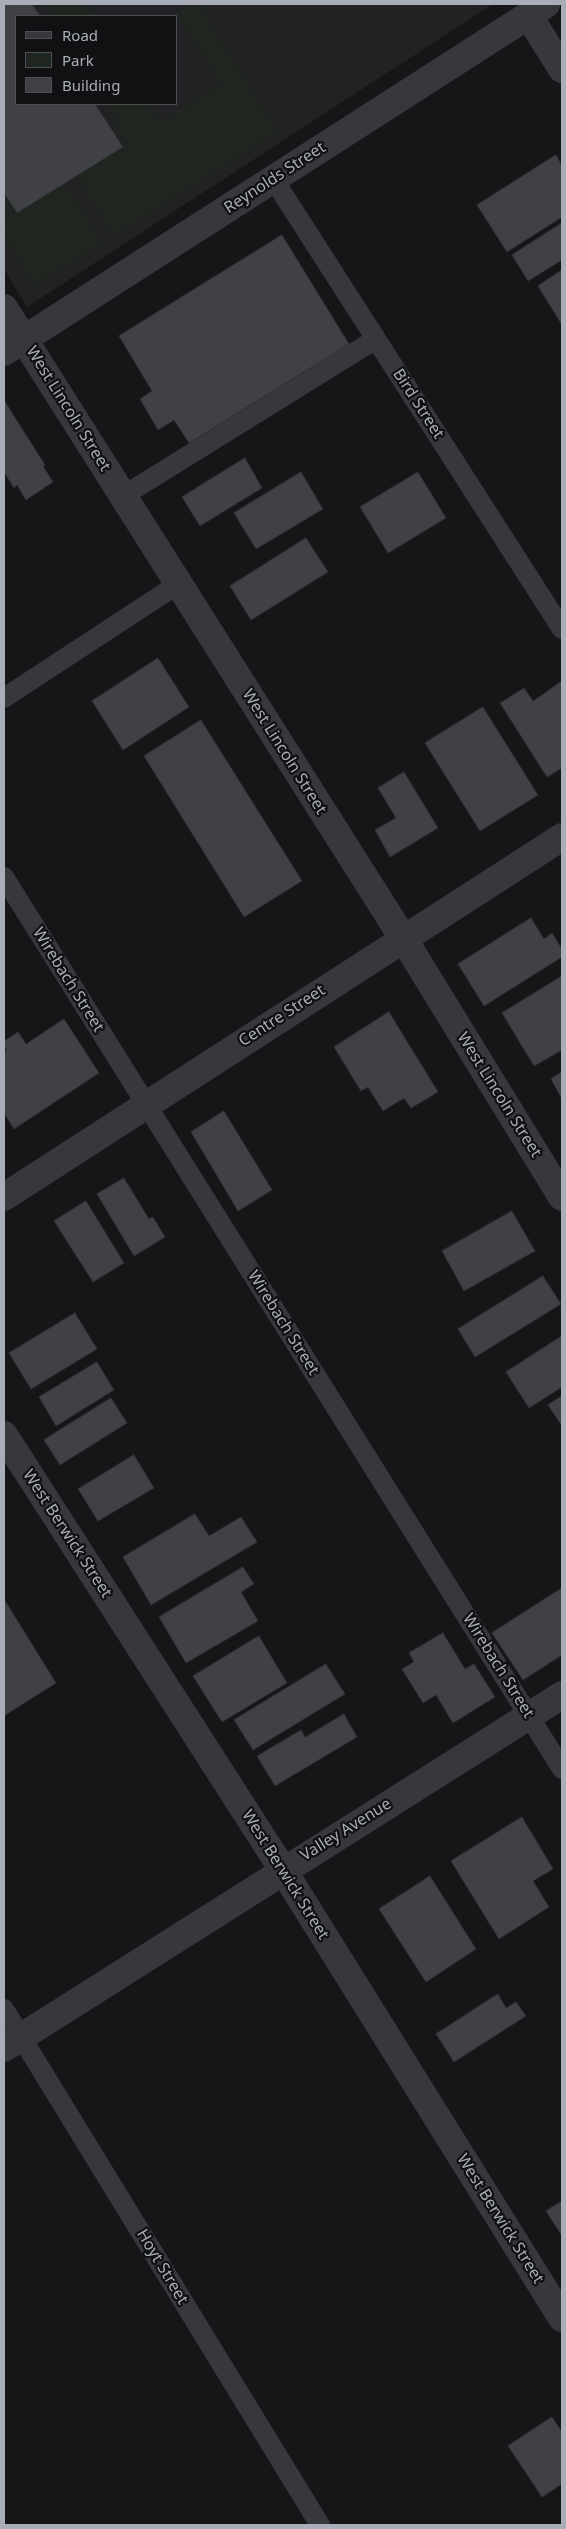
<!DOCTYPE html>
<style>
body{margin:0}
#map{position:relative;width:566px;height:2529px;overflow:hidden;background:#161618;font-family:"Noto Sans",sans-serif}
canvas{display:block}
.frame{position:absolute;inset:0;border:5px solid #a8adb8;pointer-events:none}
.legend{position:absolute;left:15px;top:15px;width:162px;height:90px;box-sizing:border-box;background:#111113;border:1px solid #4d4f55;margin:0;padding:6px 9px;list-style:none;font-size:15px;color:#a8adb8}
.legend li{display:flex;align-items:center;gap:10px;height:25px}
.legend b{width:25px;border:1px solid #4d4f55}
</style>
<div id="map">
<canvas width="566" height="2529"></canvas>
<div class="frame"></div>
<ul class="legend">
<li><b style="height:6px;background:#37383d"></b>Road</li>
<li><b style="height:14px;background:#1e261f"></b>Park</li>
<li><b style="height:14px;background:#404145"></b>Building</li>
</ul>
</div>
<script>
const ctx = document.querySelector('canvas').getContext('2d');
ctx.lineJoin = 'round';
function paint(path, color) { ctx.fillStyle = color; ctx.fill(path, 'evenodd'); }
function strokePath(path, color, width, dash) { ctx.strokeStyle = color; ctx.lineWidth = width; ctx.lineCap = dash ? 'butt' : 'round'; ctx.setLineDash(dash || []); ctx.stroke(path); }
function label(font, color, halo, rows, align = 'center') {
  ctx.font = font + ' "Noto Sans",sans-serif'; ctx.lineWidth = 4.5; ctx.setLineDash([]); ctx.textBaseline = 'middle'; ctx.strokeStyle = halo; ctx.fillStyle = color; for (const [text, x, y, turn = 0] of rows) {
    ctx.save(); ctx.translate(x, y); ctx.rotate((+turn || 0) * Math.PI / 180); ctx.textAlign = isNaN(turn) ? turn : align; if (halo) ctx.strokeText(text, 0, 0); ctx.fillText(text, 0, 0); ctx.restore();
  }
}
paint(new Path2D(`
 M 4,4 L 493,4 L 27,307 L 4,269 ZM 16,16 L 176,16 L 176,104 L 16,104 Z`), '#222225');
paint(new Path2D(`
 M 46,4 L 86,4 L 94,16 L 54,16 Z
 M 186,4 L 198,4 L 278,132 L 113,236 L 81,184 L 83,182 L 78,175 L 127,144 L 114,124 L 118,120 L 109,104 L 149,104 L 161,122 L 221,84 L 177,14 L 188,7 Z
 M 63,185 L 67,191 L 70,190 L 103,243 L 34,285 L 4,236 L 4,221 Z
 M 4,193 L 14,210 L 4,216 Z`), '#1e261f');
const building = new Path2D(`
 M 4,4 L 32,4 L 40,16 L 16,16 L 16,104 L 95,104 L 123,147 L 17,213 L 4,193 Z
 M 556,155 L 562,166 L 562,217 L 507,252 L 477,205 Z
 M 562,223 L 562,260 L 528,281 L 512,255 Z
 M 282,235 L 349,344 L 189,443 L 174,420 L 158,430 L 140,399 L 152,391 L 119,336 Z
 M 562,270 L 562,325 L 538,286 Z
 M 4,400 L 45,465 L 43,466 L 53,482 L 26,500 L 17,485 L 14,488 L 4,472 Z
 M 245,458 L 262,488 L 200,526 L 182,497 Z
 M 301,472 L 323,509 L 256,549 L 234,513 Z
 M 418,472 L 446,518 L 388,553 L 360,507 Z
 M 306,538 L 328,572 L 251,620 L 230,586 Z
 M 158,658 L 189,707 L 123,750 L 92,701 Z
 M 562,681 L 562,768 L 547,777 L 500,703 L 524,688 L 533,701 Z
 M 483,707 L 538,795 L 480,831 L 425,743 Z
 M 201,720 L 302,881 L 244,917 L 144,756 Z
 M 404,772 L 438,828 L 390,857 L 375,830 L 396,818 L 378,788 Z
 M 531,918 L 544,939 L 552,933 L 562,949 L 562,957 L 484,1006 L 458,964 Z
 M 562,976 L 562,1050 L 534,1066 L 502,1013 Z
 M 389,1012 L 438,1092 L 411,1108 L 404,1098 L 383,1111 L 368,1087 L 361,1091 L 334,1047 Z
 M 64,1019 L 99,1073 L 14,1129 L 4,1113 L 4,1054 L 6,1052 L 4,1041 L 18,1032 L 26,1044 Z
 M 562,1072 L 562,1099 L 551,1079 Z
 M 224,1111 L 272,1190 L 238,1211 L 191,1132 Z
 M 124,1178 L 149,1219 L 153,1217 L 165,1237 L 134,1256 L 97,1194 Z
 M 86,1201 L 124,1263 L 93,1282 L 54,1221 Z
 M 512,1211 L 535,1251 L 464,1291 L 442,1251 Z
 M 543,1276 L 561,1304 L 475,1357 L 458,1329 Z
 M 75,1313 L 97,1349 L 31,1389 L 9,1353 Z
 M 562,1336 L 562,1387 L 529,1408 L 506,1372 Z
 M 97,1362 L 114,1390 L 56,1426 L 39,1397 Z
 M 562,1396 L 562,1426 L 548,1405 Z
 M 111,1398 L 127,1423 L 60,1465 L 44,1440 Z
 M 134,1455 L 154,1488 L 98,1521 L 78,1489 Z
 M 195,1514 L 209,1536 L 241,1517 L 257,1542 L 151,1605 L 123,1557 Z
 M 243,1567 L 254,1584 L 241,1592 L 258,1621 L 186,1663 L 159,1617 Z
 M 562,1588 L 562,1655 L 523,1680 L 492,1633 Z
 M 4,1599 L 56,1683 L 4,1716 Z
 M 443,1633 L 465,1669 L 474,1664 L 495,1697 L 453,1723 L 436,1695 L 423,1703 L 402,1669 L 414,1662 L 409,1653 Z
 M 259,1636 L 287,1683 L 222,1722 L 193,1676 Z
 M 326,1664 L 345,1694 L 253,1750 L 234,1720 Z
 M 344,1714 L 357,1737 L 275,1786 L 257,1756 L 301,1730 L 305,1737 Z
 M 522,1817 L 553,1869 L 533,1881 L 549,1907 L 499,1939 L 451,1861 Z
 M 430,1876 L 476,1949 L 426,1982 L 379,1909 Z
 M 498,1994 L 506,2008 L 516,2002 L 526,2016 L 454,2062 L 436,2034 Z
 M 562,2201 L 562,2236 L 546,2211 Z
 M 552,2417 L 562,2432 L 562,2484 L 542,2497 L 508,2446 Z`);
paint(building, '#404145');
strokePath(building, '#303034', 1);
strokePath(new Path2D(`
 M 274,180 L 562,629
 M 123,496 L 376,339
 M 4,698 L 178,584
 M 4,877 L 562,1769
 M 4,2009 L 320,2525`), '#37383d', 20);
strokePath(new Path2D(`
 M 528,15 L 562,69
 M 4,308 L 403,938 L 562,1197
 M 4,352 L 546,4
 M 4,1197 L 562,837
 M 4,1435 L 283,1870 L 562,2318
 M 4,2048 L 562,1695`), '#37383d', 28);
label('16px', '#a8adb8', '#111113', [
 ["Reynolds Street",275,178,-33],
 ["Bird Street",418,404,57],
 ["West Lincoln Street",68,409,58],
 ["West Lincoln Street",284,752,58],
 ["Wirebach Street",68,980,58],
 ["Centre Street",282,1016,-33],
 ["West Lincoln Street",499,1095,58],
 ["Wirebach Street",283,1323,58],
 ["West Berwick Street",67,1534,57],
 ["Wirebach Street",498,1666,58],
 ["Valley Avenue",346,1830,-32],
 ["West Berwick Street",285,1875,58],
 ["West Berwick Street",500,2219,58],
 ["Hoyt Street",162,2267,59]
]);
</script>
